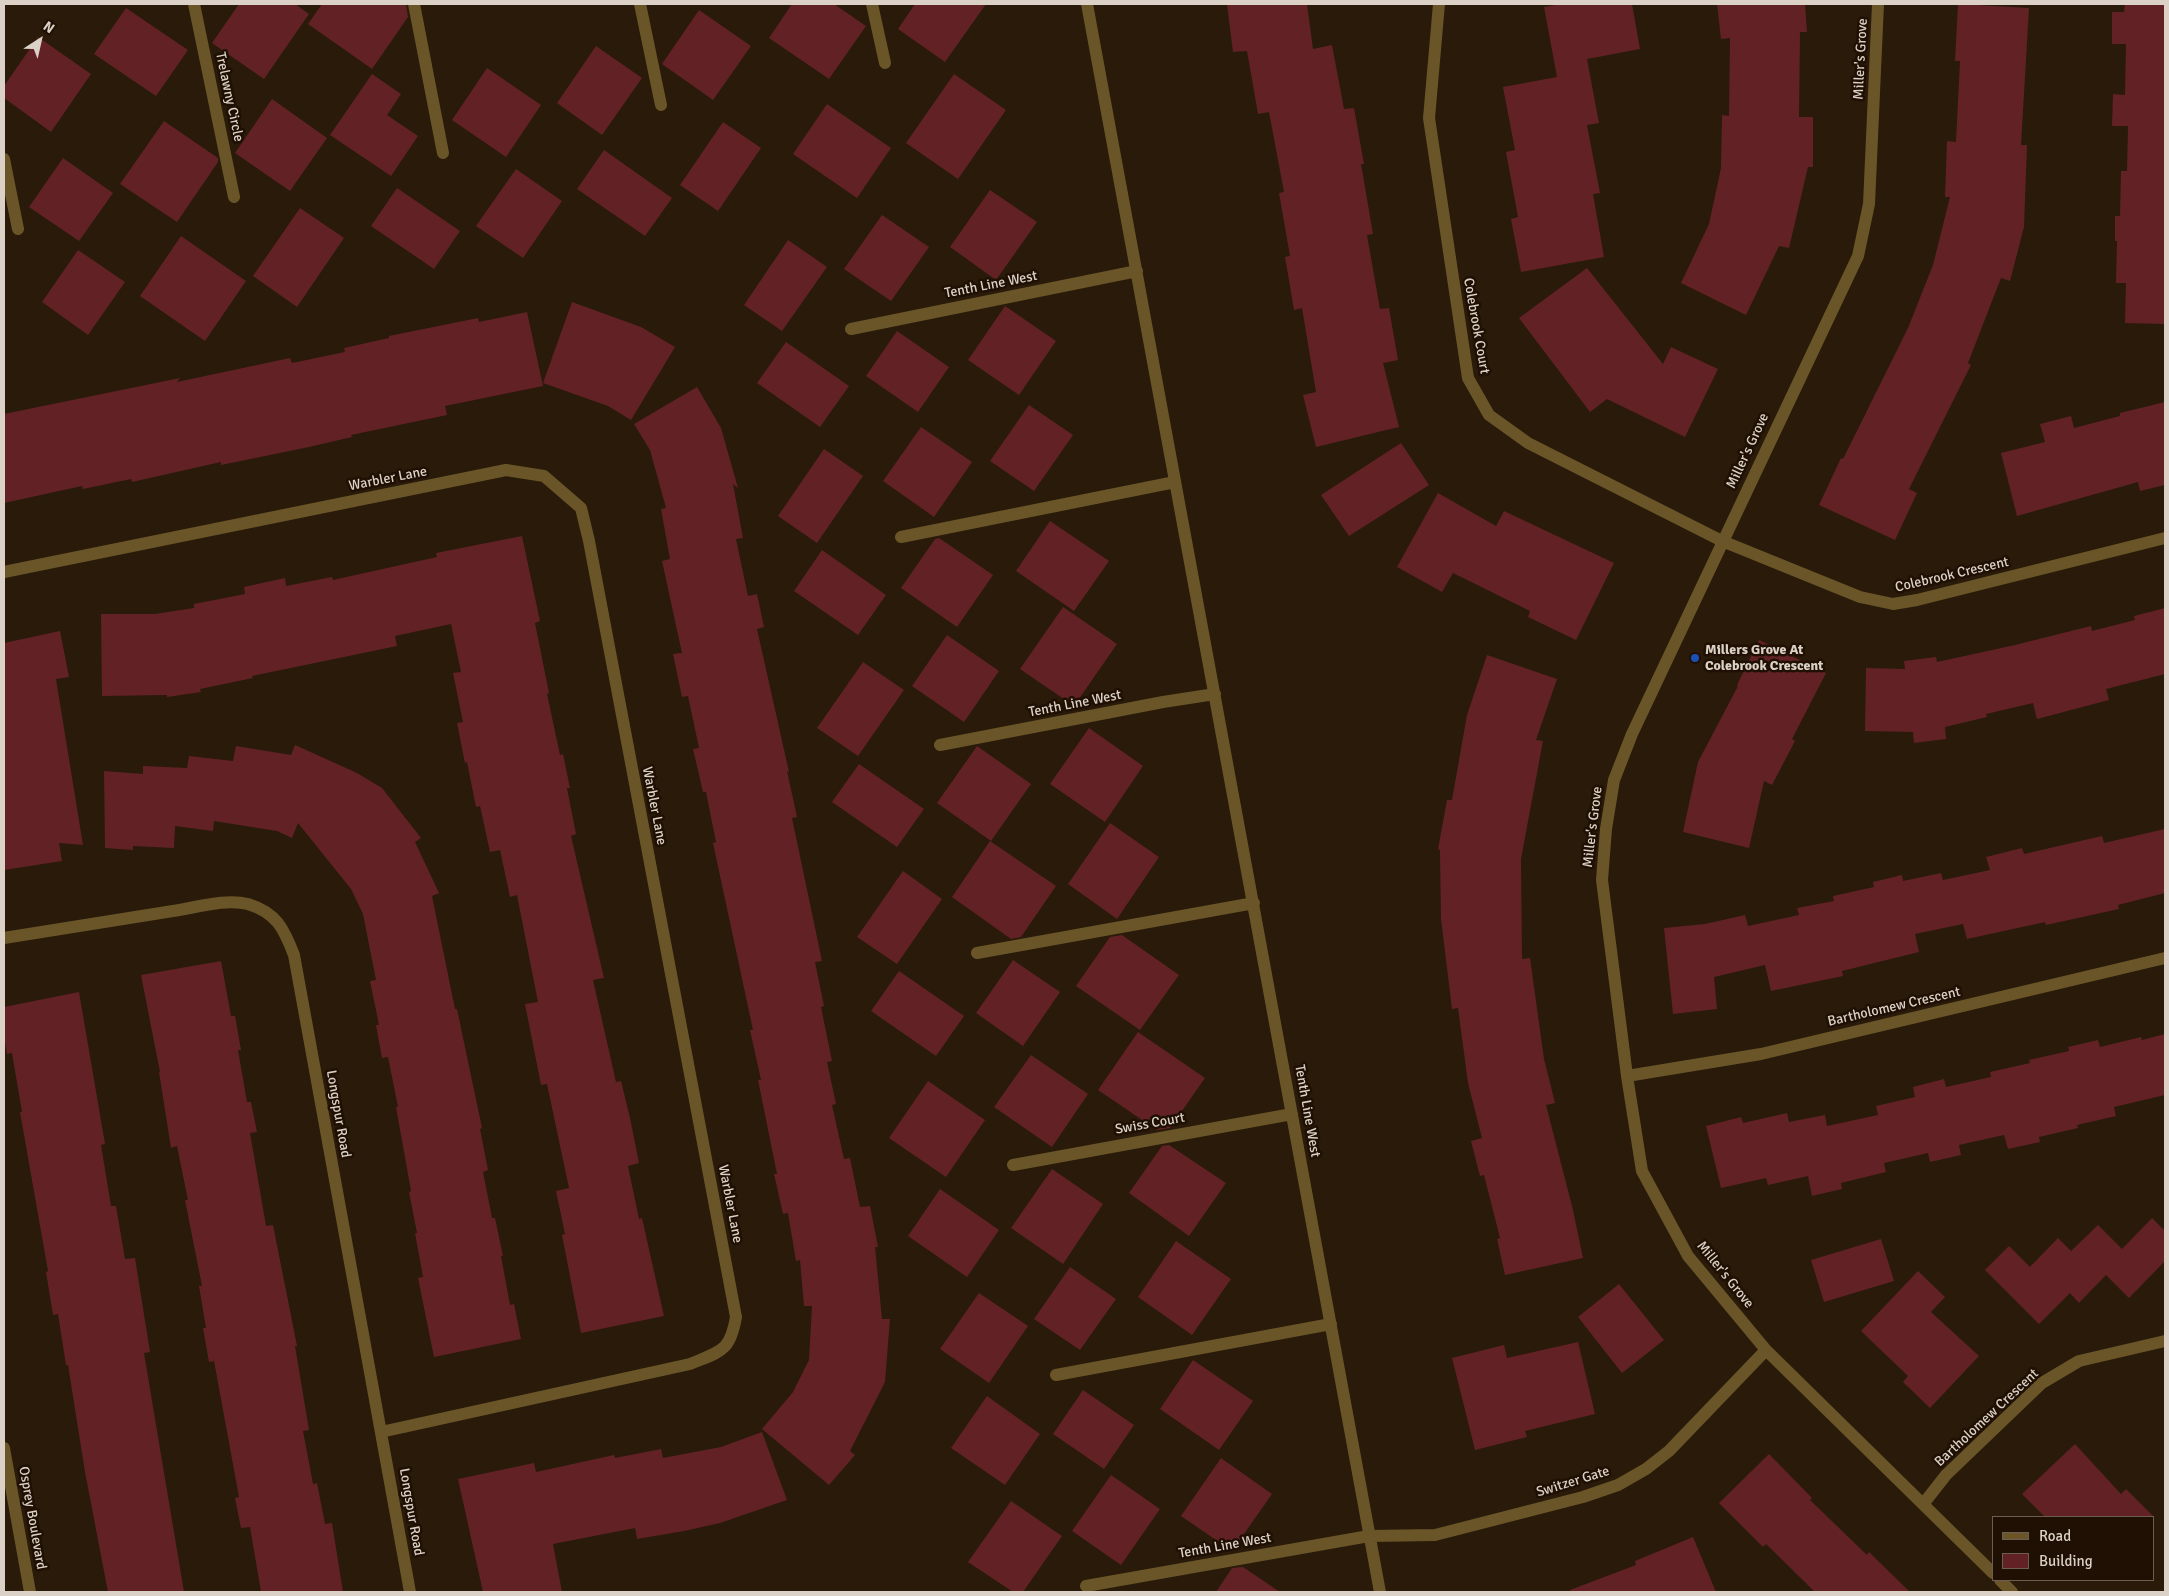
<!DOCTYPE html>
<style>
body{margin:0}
#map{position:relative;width:2169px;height:1596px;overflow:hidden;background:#291a0a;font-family:Signika,sans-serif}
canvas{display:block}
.frame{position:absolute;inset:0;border:5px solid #dcd1c7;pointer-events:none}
.legend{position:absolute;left:1992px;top:1516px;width:162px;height:65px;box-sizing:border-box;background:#1f1003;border:1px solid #6b5d51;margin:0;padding:6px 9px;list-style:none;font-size:15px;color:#dcd1c7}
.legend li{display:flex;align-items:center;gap:10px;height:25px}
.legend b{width:25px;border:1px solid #6b5d51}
.north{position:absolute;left:15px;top:15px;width:50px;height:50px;-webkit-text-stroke:4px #1f1003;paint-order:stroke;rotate:35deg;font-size:14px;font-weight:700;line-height:20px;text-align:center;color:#dcd1c7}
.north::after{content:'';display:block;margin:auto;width:18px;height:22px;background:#dcd1c7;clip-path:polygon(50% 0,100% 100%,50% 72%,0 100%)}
</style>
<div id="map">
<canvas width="2169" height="1596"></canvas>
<div class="frame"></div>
<ul class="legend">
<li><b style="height:6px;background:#695527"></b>Road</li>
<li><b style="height:14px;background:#622225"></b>Building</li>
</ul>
<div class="north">N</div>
</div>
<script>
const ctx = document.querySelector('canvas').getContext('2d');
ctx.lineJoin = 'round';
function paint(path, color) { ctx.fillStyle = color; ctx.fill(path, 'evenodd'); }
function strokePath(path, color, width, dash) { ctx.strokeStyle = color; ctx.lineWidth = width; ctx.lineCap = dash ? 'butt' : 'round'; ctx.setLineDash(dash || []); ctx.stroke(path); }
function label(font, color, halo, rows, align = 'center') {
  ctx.font = font + ' Signika,sans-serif'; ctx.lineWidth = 5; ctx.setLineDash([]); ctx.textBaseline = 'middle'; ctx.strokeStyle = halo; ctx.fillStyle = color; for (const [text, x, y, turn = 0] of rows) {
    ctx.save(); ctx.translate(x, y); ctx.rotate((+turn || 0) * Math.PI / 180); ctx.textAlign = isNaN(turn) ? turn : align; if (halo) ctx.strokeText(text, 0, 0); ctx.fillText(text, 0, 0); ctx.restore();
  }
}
paint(new Path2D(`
 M 239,4 L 295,4 L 309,14 L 264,79 L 212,43 Z
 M 322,4 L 406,4 L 408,17 L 372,69 L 308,24 Z
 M 792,4 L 834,4 L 866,26 L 829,79 L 769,38 Z
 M 915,4 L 986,4 L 945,62 L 898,29 Z
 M 1227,4 L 1307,4 L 1313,49 L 1332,45 L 1344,109 L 1354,108 L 1364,164 L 1361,164 L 1373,234 L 1367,235 L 1380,309 L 1389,308 L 1398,360 L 1383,363 L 1399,427 L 1316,447 L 1303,395 L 1316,392 L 1302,308 L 1294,310 L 1285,257 L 1290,256 L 1279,193 L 1284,192 L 1269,112 L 1258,114 L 1247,51 L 1233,52 Z
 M 1562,4 L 1632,4 L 1640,49 L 1587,59 L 1599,123 L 1587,125 L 1600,193 L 1593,194 L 1604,257 L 1521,272 L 1511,219 L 1518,217 L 1506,152 L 1515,150 L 1503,87 L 1557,77 L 1544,7 Z
 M 1717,4 L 1805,4 L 1807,32 L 1800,32 L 1799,117 L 1813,117 L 1813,167 L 1808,167 L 1789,248 L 1779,246 L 1746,315 L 1681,283 L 1709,224 L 1721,168 L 1722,115 L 1729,116 L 1730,38 L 1721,39 Z
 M 1958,4 L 2029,8 L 2021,145 L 2027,145 L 2024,227 L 2010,281 L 2001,278 L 1968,363 L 1971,365 L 1909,489 L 1917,493 L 1895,540 L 1819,505 L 1841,458 L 1843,459 L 1908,328 L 1933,265 L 1950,197 L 1945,197 L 1947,141 L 1956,142 L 1960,61 L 1955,61 Z
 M 2125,4 L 2165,4 L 2165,324 L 2125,323 L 2126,283 L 2116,283 L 2117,241 L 2115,241 L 2115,216 L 2120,216 L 2121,171 L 2127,171 L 2128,126 L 2112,126 L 2113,94 L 2125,95 L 2126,44 L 2112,44 L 2112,12 L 2124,12 Z
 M 126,8 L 188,50 L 156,96 L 94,54 Z
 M 699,10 L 751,46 L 713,100 L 662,64 Z
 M 38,37 L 91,74 L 51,132 L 4,98 L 4,86 Z
 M 596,46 L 642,78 L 602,135 L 557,103 Z
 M 487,68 L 541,105 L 506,157 L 452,120 Z
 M 372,74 L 401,94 L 387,115 L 418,136 L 391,176 L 330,135 Z
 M 954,74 L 1006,110 L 958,179 L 906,143 Z
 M 272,99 L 327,138 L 290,191 L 235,153 Z
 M 827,104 L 891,148 L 857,198 L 793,154 Z
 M 164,121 L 218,158 L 218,162 L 177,222 L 120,184 Z
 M 723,122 L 761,148 L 718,211 L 680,185 Z
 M 604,150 L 672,198 L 645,236 L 577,189 Z
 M 63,158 L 113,193 L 79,241 L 29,207 Z
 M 516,169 L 562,201 L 523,258 L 476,226 Z
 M 397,188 L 460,231 L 434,269 L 371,226 Z
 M 990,190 L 1037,222 L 996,280 L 950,247 Z
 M 300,208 L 344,238 L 297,307 L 253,276 Z
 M 882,215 L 929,247 L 891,301 L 844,269 Z
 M 181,236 L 246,281 L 205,341 L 140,296 Z
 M 788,240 L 827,267 L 782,331 L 744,305 Z
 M 78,250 L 125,282 L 88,335 L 42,302 Z
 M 1587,268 L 1663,364 L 1671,347 L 1718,369 L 1685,437 L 1607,399 L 1590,412 L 1519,318 Z
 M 572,302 L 641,327 L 675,347 L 631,420 L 608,406 L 543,383 Z
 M 1005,306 L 1056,341 L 1019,395 L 968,360 Z
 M 527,312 L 543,386 L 445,406 L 447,415 L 351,435 L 352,437 L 309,447 L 221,465 L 221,462 L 132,482 L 131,479 L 83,489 L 82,486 L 4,503 L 4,414 L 180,378 L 177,382 L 290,358 L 292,363 L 345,352 L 344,348 L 389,338 L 389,336 L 478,318 L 479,322 Z
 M 897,331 L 949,367 L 918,412 L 866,376 Z
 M 786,342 L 849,386 L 820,427 L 757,383 Z
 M 697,387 L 721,428 L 738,488 L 733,484 L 743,538 L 736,539 L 748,596 L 757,594 L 764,627 L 757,629 L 789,772 L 787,771 L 797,817 L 792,818 L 822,961 L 815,962 L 824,1006 L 821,1007 L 832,1061 L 827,1062 L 836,1104 L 832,1105 L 844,1159 L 850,1158 L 860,1207 L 870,1206 L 878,1247 L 875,1247 L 882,1319 L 890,1319 L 885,1382 L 850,1451 L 855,1455 L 829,1485 L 762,1429 L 793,1392 L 809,1360 L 812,1306 L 804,1306 L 800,1260 L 796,1261 L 788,1213 L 783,1214 L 774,1174 L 777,1174 L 758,1080 L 761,1080 L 750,1030 L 753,1030 L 713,843 L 716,842 L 706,792 L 703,792 L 693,749 L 699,748 L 688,696 L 682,697 L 673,654 L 682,653 L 662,561 L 670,559 L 661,509 L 666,508 L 650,450 L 634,424 Z
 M 2165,402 L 2165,485 L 2140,491 L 2138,482 L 2017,516 L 2001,453 L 2045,442 L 2040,424 L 2071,416 L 2074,428 L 2120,416 L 2120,413 Z
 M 1029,405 L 1073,435 L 1034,491 L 990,461 Z
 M 921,427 L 972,462 L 934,517 L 883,481 Z
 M 1401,443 L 1429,485 L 1349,536 L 1321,495 Z
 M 824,449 L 863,476 L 817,543 L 778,516 Z
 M 1438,493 L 1496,526 L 1504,511 L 1614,563 L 1576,640 L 1528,617 L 1530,611 L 1453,573 L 1442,592 L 1397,567 Z
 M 1050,521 L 1109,561 L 1074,611 L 1016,571 Z
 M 522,536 L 540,621 L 535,623 L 549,693 L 547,694 L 560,755 L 563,754 L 570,788 L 567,788 L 576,834 L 571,836 L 604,978 L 593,980 L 616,1082 L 621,1081 L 630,1118 L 639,1163 L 628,1166 L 639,1219 L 642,1218 L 664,1316 L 581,1333 L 562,1235 L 565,1234 L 556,1191 L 569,1188 L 547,1084 L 541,1085 L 525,1004 L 538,1002 L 517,895 L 510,897 L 500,850 L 490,852 L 480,806 L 476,807 L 467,762 L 465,763 L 457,723 L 463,722 L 453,673 L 461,672 L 451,624 L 395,636 L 397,646 L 252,676 L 253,678 L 200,689 L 201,692 L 167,697 L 167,695 L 102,696 L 101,614 L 155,614 L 194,608 L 194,604 L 245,594 L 244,587 L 285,578 L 286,586 L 332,577 L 333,580 L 437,557 L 436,553 Z
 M 939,538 L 993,575 L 957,627 L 901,588 L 935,539 Z
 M 822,550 L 886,595 L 858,635 L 794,591 Z
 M 1063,607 L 1117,644 L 1074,706 L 1020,669 Z
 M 2165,608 L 2165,674 L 2106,689 L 2109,700 L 2037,719 L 2033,703 L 1986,714 L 1987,717 L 1945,727 L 1946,739 L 1914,743 L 1913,732 L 1865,731 L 1866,668 L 1905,669 L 1904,661 L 1936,657 L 1937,662 L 2015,645 L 2091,626 L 2092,631 L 2135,620 L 2134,616 Z
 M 60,631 L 69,677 L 56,679 L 83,845 L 59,843 L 62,861 L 4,870 L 4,643 Z
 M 947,635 L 999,671 L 964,722 L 912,686 Z
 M 1759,640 L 1826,673 L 1792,739 L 1795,741 L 1772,785 L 1764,781 L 1749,848 L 1683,832 L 1698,762 L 1738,686 L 1737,685 Z
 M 1487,655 L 1557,679 L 1536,740 L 1543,741 L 1521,859 L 1522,959 L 1530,958 L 1544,1059 L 1555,1103 L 1546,1105 L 1573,1210 L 1583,1258 L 1505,1275 L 1497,1239 L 1500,1238 L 1484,1175 L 1480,1176 L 1471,1141 L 1482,1138 L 1468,1083 L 1458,1008 L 1452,1009 L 1441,919 L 1440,850 L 1438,849 L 1447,800 L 1452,800 L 1467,715 Z
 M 863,662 L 904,690 L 858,756 L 817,728 Z
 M 1089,728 L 1143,766 L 1105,822 L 1050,784 Z
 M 295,745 L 357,773 L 382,788 L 421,838 L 415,842 L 439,893 L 432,896 L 455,1009 L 457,1009 L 482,1128 L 480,1129 L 488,1170 L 483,1172 L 492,1218 L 495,1218 L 503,1256 L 501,1256 L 510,1305 L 514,1304 L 521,1339 L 434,1357 L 418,1278 L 423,1277 L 415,1233 L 417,1233 L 409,1192 L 411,1191 L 396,1107 L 398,1107 L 388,1057 L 382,1058 L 376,1025 L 379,1025 L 370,981 L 376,980 L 363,914 L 351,889 L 298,823 L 292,838 L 277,831 L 214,821 L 213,831 L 175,826 L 174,848 L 133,846 L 133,850 L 105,848 L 104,771 L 143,774 L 143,766 L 187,768 L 189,756 L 233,761 L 236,746 L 291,755 Z
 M 977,746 L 1031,784 L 991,841 L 937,803 Z
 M 859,764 L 924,809 L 897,847 L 832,802 Z
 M 1110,823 L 1159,857 L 1117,919 L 1068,884 Z
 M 2165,829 L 2165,893 L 2118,905 L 2119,909 L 2046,925 L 2045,922 L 1967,939 L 1963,924 L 1915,934 L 1919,952 L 1842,971 L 1843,976 L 1771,991 L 1765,965 L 1714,977 L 1717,1009 L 1673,1014 L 1664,928 L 1705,924 L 1745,915 L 1748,926 L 1799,915 L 1797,908 L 1834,901 L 1833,896 L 1874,887 L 1873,882 L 1902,875 L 1903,881 L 1941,873 L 1943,880 L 1990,870 L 1986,857 L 2022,848 L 2024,854 L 2102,836 L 2104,843 Z
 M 990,841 L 1056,886 L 1021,937 L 1011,939 L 952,897 Z
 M 903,871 L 942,899 L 897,964 L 857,937 Z
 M 1122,935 L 1179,975 L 1140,1030 L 1076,986 L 1110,937 Z
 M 1013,960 L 1060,992 L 1023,1046 L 976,1013 Z
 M 221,961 L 231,1016 L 235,1016 L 241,1050 L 238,1050 L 247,1102 L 251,1102 L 257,1132 L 250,1133 L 266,1226 L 273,1225 L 297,1346 L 295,1346 L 309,1430 L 303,1431 L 313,1484 L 317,1483 L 325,1524 L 332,1523 L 343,1592 L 261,1592 L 250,1527 L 241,1528 L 235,1498 L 239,1497 L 214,1361 L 209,1362 L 203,1328 L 206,1328 L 199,1286 L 202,1286 L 185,1200 L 188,1200 L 177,1146 L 171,1148 L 159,1072 L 160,1072 L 141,975 Z
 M 899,971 L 964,1016 L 936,1056 L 871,1011 Z
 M 79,992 L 105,1144 L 101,1145 L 111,1206 L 116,1206 L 125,1259 L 135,1258 L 150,1352 L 144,1353 L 184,1592 L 108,1592 L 85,1472 L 68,1365 L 66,1365 L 58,1314 L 53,1315 L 46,1272 L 48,1271 L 20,1112 L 22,1112 L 12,1053 L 7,1054 L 4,1037 L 4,1007 Z
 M 1138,1032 L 1205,1078 L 1170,1128 L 1157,1130 L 1098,1090 Z
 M 2165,1034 L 2165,1095 L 2114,1107 L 2116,1116 L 2077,1125 L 2078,1128 L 2039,1137 L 2040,1142 L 2008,1149 L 2004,1135 L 1959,1145 L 1961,1155 L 1930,1162 L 1928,1153 L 1884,1163 L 1886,1172 L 1841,1183 L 1842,1189 L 1812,1196 L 1808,1176 L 1768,1185 L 1766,1178 L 1721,1188 L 1706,1126 L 1741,1117 L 1743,1123 L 1787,1113 L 1789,1122 L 1825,1115 L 1827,1126 L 1878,1115 L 1876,1106 L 1915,1097 L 1913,1087 L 1944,1079 L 1946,1087 L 1991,1077 L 1990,1072 L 2030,1063 L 2029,1060 L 2069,1051 L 2068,1047 L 2098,1040 L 2100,1047 L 2141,1037 L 2142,1040 Z
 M 1031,1055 L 1088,1094 L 1052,1147 L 994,1107 Z
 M 928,1081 L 985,1120 L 946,1177 L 889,1138 Z
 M 1169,1145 L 1226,1183 L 1189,1236 L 1129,1193 L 1162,1146 Z
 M 1052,1169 L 1103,1204 L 1063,1264 L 1011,1228 Z
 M 940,1189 L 999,1230 L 967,1277 L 908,1236 Z
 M 2152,1218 L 2165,1231 L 2165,1261 L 2129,1298 L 2106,1275 L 2079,1303 L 2070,1293 L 2039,1324 L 1985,1270 L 2009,1246 L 2030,1267 L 2058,1238 L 2071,1251 L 2098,1225 L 2122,1249 Z
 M 1881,1239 L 1894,1281 L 1824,1302 L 1811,1260 Z
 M 1176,1241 L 1231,1279 L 1192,1335 L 1138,1297 Z
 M 1070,1267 L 1116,1299 L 1080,1350 L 1034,1319 Z
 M 1918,1271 L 1945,1297 L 1931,1312 L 1979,1356 L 1930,1408 L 1903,1382 L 1908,1376 L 1861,1331 Z
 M 1619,1284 L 1664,1340 L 1622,1373 L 1578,1317 Z
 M 979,1293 L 1028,1326 L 989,1383 L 940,1349 Z
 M 1578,1342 L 1595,1414 L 1525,1431 L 1527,1437 L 1475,1450 L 1452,1358 L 1504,1345 L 1507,1358 Z
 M 1193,1360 L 1253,1401 L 1219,1450 L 1160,1409 Z
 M 1083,1390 L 1134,1425 L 1104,1469 L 1053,1434 Z
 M 987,1396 L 1040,1434 L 1005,1485 L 951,1448 Z
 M 762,1432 L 787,1500 L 720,1523 L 684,1531 L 637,1539 L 635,1528 L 553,1544 L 562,1592 L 483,1592 L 458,1479 L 534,1463 L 536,1472 L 614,1455 L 615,1458 L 661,1449 L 663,1458 L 721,1447 Z
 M 2075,1444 L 2121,1494 L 2126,1489 L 2154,1517 L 2045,1517 L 2022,1494 Z
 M 1769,1454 L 1812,1498 L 1810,1500 L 1867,1555 L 1869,1552 L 1910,1592 L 1815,1592 L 1766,1544 L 1763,1547 L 1719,1503 Z
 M 1221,1458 L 1272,1494 L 1232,1551 L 1181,1516 Z
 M 1111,1475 L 1160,1509 L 1121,1565 L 1072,1531 Z
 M 1011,1501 L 1062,1536 L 1023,1592 L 1013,1592 L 968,1562 Z
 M 1693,1537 L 1716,1592 L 1571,1592 L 1570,1590 L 1636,1565 L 1635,1561 Z
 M 1243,1567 L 1280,1592 L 1216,1592 L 1232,1568 Z`), '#622225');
strokePath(new Path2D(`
 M 194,4 L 234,197
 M 414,4 L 443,153
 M 640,4 L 661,105
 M 872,4 L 885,63
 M 1087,4 L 1380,1592
 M 1439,4 L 1429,118 L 1468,378 L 1489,415 L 1528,443 L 1722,541 L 1860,597 L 1893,604 L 1917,600 L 2165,538
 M 1878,4 L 1869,204 L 1858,256 L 1632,734 L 1614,780 L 1606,829 L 1602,880 L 1627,1076 L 1642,1171 L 1688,1256 L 1766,1350 L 1993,1573
 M 4,159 L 18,229
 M 851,329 L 1137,271
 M 901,537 L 1175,482
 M 4,572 L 506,470 L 544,476 L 581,508 L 589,541 L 736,1317 C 730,1352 721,1351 690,1364 L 381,1432
 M 940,745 L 1163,702 L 1215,694
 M 4,938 C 60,929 116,920 173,911 C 195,908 225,898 248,904 C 277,913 284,929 294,955 L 410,1592
 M 977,953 L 1254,903
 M 1627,1076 L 1761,1054 L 2165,958
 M 1013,1165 L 1292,1114
 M 1056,1375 L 1331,1324
 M 4,1448 L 30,1592
 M 1924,1503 L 1946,1475 L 2042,1383 L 2079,1361 L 2165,1341
 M 2000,1580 L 2012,1592
 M 1086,1586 L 1369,1536 L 1435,1535 L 1583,1497 L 1618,1485 L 1646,1469 L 1669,1451 L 1766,1350`), '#695527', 12);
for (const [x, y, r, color] of [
 [1695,658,5,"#1a4fb4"]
]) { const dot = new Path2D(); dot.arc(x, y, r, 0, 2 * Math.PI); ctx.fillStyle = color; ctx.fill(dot); strokePath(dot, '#1f1003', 2); }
label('14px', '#dcd1c7', '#1f1003', [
 ["Miller's Grove",1861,59,-87],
 ["Trelawny Circle",229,97,78],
 ["Tenth Line West",991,285,-11],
 ["Colebrook Court",1476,326,80],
 ["Miller's Grove",1748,451,-65],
 ["Warbler Lane",388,479,-11],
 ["Colebrook Crescent",1952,575,-13],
 ["Tenth Line West",1075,704,-11],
 ["Warbler Lane",654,806,79],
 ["Miller's Grove",1593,827,-83],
 ["Bartholomew Crescent",1894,1007,-13],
 ["Tenth Line West",1307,1111,80],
 ["Longspur Road",338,1114,80],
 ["Swiss Court",1150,1124,-10],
 ["Warbler Lane",730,1204,79],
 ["Miller's Grove",1725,1275,51],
 ["Bartholomew Crescent",1987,1418,-43],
 ["Switzer Gate",1573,1482,-17],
 ["Longspur Road",411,1512,80],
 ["Osprey Boulevard",32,1518,80],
 ["Tenth Line West",1225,1546,-10]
]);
label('bold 14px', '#dcd1c7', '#1f1003', [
 ["Millers Grove At",1705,650],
 ["Colebrook Crescent",1705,666]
], 'left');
</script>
